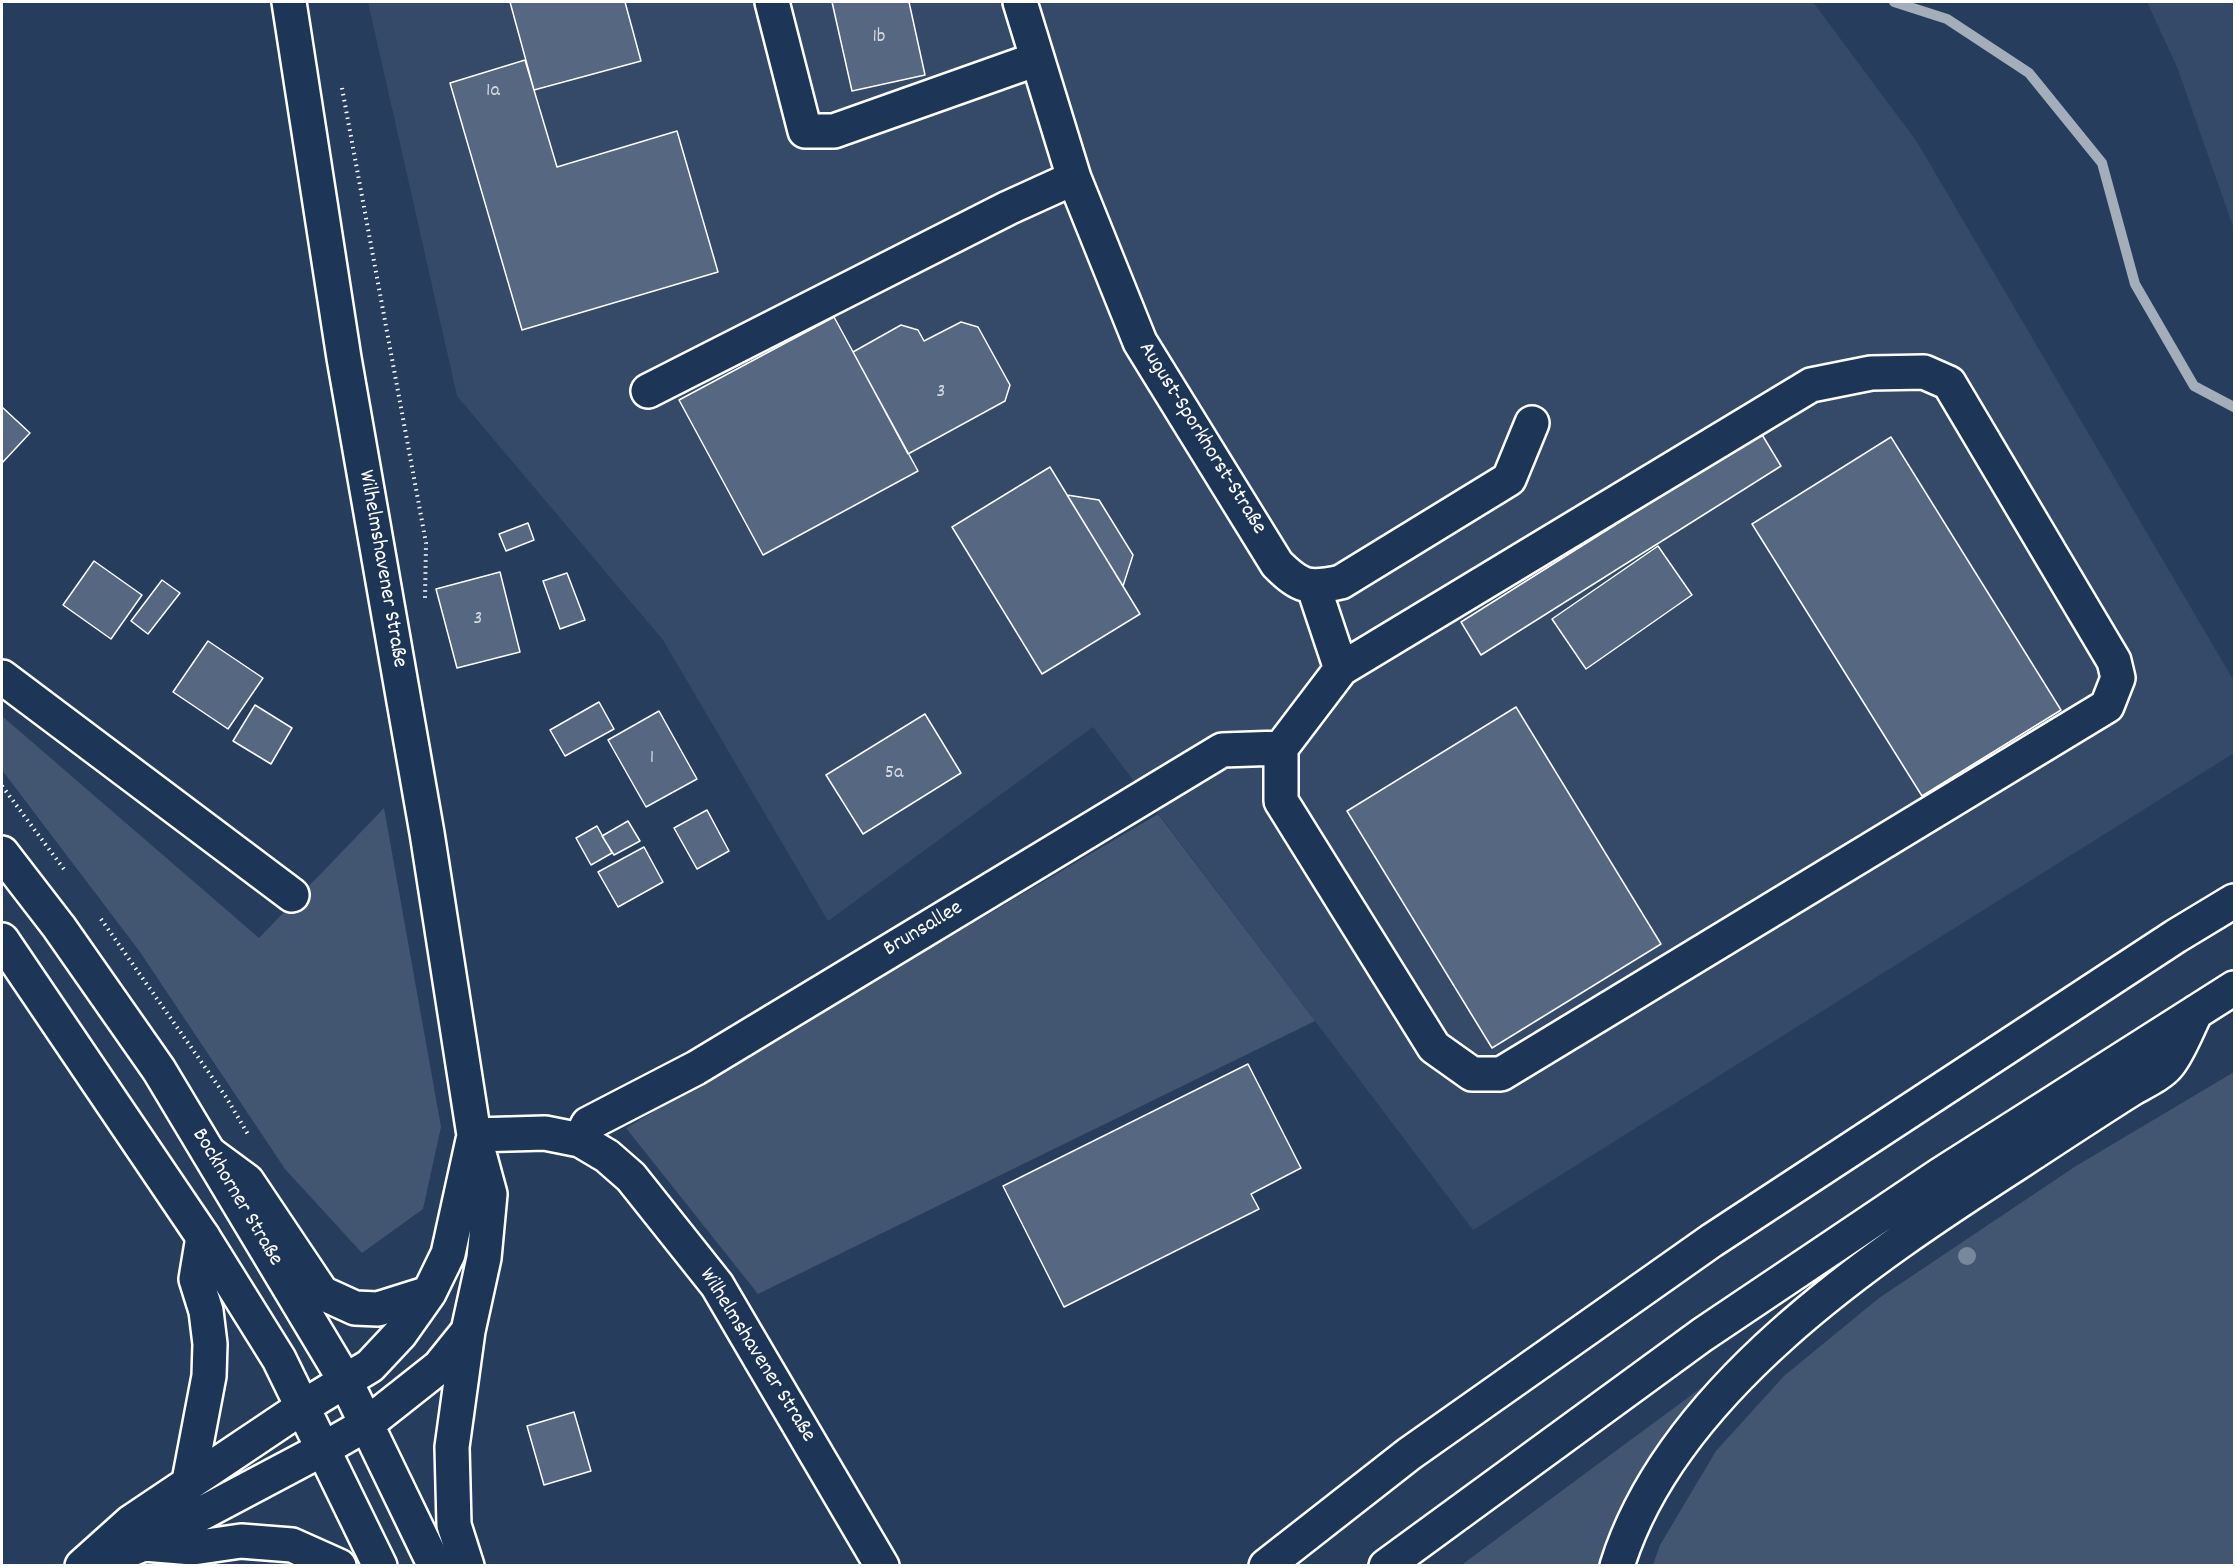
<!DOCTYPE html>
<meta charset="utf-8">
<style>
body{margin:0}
#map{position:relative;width:2236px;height:1567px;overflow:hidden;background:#263d5e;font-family:Dekko,sans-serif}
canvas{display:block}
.frame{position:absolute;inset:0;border:3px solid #fff;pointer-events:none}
</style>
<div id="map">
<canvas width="2236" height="1567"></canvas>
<div class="frame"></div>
</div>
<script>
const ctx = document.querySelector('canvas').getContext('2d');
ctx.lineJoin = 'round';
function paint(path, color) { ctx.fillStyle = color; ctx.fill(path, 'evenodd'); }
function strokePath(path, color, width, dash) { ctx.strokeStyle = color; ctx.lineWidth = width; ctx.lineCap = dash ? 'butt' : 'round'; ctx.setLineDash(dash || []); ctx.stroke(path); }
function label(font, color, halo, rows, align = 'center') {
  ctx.font = font + ' Dekko,sans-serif'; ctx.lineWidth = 4.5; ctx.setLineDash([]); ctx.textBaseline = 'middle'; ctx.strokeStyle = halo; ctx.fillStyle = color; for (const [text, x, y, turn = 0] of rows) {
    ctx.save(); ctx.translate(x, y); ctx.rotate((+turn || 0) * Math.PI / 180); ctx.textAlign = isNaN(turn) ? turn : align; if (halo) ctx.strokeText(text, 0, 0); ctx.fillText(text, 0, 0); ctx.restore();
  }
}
paint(new Path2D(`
 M 368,2 L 1813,2 L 1917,142 L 2234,681 L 2234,753 L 1473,1230 L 1093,727 L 828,921 L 663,640 L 457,396 Z
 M 2147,2 L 2234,2 L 2234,229 L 2177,67 Z`), '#344a68');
paint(new Path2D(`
 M 2,716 L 259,938 L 384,808 L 441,1127 L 423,1209 L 362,1253 L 285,1169 L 140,952 L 2,770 Z
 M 1158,814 L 1315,1021 L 758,1294 L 626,1128 Z
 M 2234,1072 L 2234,1565 L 1653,1565 L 1660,1545 L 1716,1451 L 1784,1376 L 1879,1298 L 2076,1166 Z
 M 1705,1385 L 1710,1389 L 1603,1565 L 1460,1566 Z`), '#425672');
strokePath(new Path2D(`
 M 1894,2 L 1947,19 L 2029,73 L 2102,163 L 2135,284 L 2194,386 L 2234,407`), '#a4aebb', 10);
const building = new Path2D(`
 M 510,2 L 625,2 L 641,61 L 534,90 Z
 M 832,2 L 909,2 L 925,75 L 852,91 Z
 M 525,60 L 557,167 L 677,131 L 718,272 L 522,330 L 450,83 Z
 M 834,317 L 918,471 L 763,555 L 679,400 Z
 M 961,322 L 978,327 L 1010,385 L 1005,401 L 908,454 L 853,352 L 901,325 L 918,330 L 924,341 Z
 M 2,407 L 30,433 L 2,463 Z
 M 1761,433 L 1781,466 L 1481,655 L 1461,622 Z
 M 1891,437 L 2061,710 L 1922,796 L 1752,524 Z
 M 1050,467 L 1140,614 L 1042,674 L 952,527 Z
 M 1067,495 L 1099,500 L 1133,555 L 1123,586 Z
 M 528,523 L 534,540 L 506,551 L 499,534 Z
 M 1658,546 L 1692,595 L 1586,669 L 1552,619 Z
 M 94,561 L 142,595 L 111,639 L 63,605 Z
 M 500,572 L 520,652 L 457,668 L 436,589 Z
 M 567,573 L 585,620 L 560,629 L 543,581 Z
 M 162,580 L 180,593 L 148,634 L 131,621 Z
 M 208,641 L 263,678 L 228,729 L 173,692 Z
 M 599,702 L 614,729 L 565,756 L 550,730 Z
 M 255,705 L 292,728 L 271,764 L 233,741 Z
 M 1516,707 L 1661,944 L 1492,1048 L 1347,811 Z
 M 659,711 L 697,779 L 646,807 L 608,740 Z
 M 925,714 L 961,773 L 863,834 L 826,775 Z
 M 707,810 L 729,851 L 697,869 L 674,828 Z
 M 628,821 L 640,841 L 614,855 L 602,836 Z
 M 597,826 L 612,853 L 591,865 L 576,838 Z
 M 644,847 L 663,882 L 618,907 L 598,872 Z
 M 1248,1064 L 1301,1168 L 1251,1194 L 1259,1209 L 1064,1307 L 1003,1186 Z
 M 574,1412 L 591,1471 L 544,1485 L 527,1426 Z`);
paint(building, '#556781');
strokePath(building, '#fff', 1.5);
const minor = new Path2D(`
 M 289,2 L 344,358 L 427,833 L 474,1135 L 490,1194 L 484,1258 L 468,1331 L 452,1447 L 454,1525 L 467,1566
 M 772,2 L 805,131 L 834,131 L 1037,59
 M 1020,2 L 1074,178 L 1140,342 L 1277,564 C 1301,588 1309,589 1341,582 L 1509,479 L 1532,423
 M 648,391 L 1008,208 L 1074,178
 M 1314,588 L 1341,669 L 1811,385 L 1871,373 L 1924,372 L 1949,383 L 2114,661 L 2118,678 L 2107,706 L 1501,1074 L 1472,1074 L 1434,1047 L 1281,801 L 1281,748 L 1341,669
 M 2,677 L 292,895
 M 474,1135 L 545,1133 L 580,1140 L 607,1156 L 631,1177 L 717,1285 L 882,1566
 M 580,1140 L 588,1124 L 696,1068 L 1222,750 L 1281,748
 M 209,1153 L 247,1181 L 322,1293 L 355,1308 L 378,1309 L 429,1293
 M 304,1406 L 370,1366 L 400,1334 L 429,1293 L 448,1254 L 473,1140
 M 325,1448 L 367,1424 L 439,1367 L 468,1331`);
const major = new Path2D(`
 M 2,853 L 59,927 L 159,1070 L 346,1382 L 435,1566
 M 2,940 L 203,1237 L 279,1359 L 380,1566`);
const highway = new Path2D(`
 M 189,1481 L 209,1376 L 210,1344 L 206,1311 L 196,1279 L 203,1237
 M 144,1544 L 193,1548 L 241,1541 L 292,1545 L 339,1566
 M 99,1562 L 144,1544 L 325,1448
 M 82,1566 L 131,1522 L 304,1406
 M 1266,1566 L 1409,1454 L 1711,1241 L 2176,936 L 2234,901
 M 1386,1566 L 1702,1335 L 1940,1175 L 2234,988
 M 1617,1566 C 1671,1391 1870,1258 2016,1164 C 2054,1139 2092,1114 2130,1090 C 2141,1083 2160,1075 2168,1065 C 2180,1050 2187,1029 2196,1012`);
strokePath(minor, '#fff', 38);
strokePath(major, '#fff', 38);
strokePath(highway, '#fff', 38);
strokePath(new Path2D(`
 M 342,88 L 426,543 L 425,598
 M 2,786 L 66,872
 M 101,919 L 226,1097 L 249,1136`), '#fff', 4, [1.5, 4.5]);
strokePath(minor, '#1d3557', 33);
strokePath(major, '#1d3557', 33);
strokePath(highway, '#1d3557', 33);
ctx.fillStyle = '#79879c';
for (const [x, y] of [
 [1967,1256]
]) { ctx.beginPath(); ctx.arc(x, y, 9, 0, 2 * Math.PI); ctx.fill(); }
label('20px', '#d4d9e0', null, [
 ["1b",879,38],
 ["1a",493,92],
 ["3",941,393],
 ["3",478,620],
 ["1",652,759],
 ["5a",894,774]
]);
label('22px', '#fff', '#1d3557', [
 ["August-Sporkhorst-Straße",1201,439,58],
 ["Wilhelmshavener Straße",381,569,80],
 ["Brunsallee",924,930,-31],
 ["Bockhorner Straße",236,1198,59],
 ["Wilhelmshavener Straße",756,1356,58]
]);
</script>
